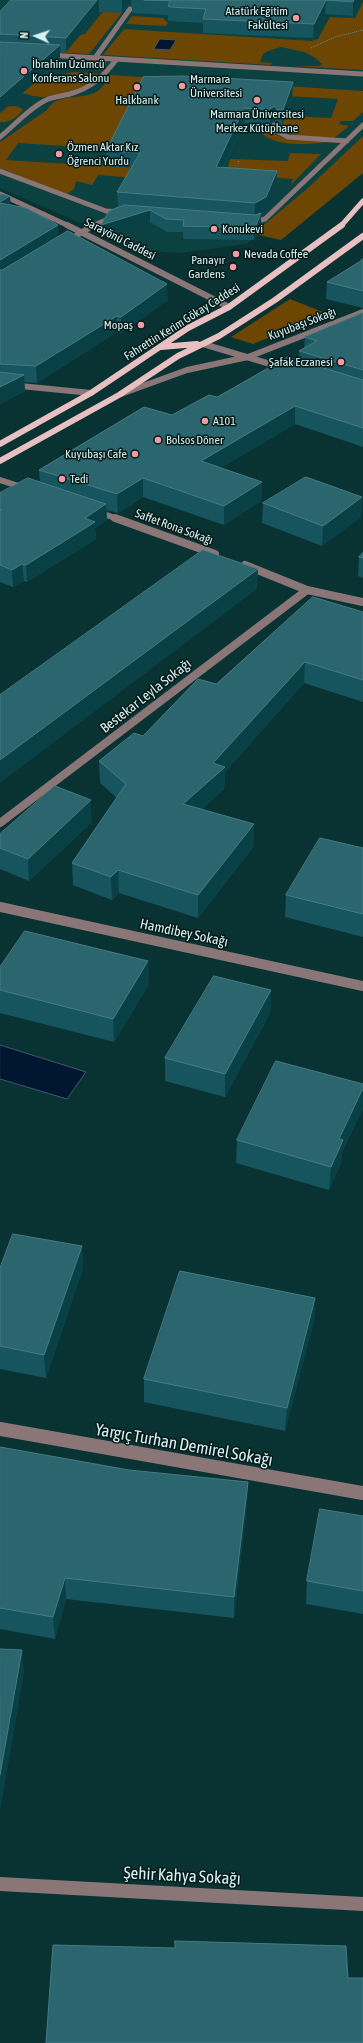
<!DOCTYPE html>
<meta charset="utf-8">
<style>
body{margin:0}
#map{position:relative;width:363px;height:2043px;overflow:hidden;background:#093333;font-family:"Asap Condensed",sans-serif}
canvas{display:block}
.north{position:absolute;left:16px;top:16px;width:40px;height:40px;-webkit-text-stroke:3px #041918;paint-order:stroke;rotate:273deg;font-size:11px;font-weight:700;line-height:16px;text-align:center;color:#d7f1f0}
.north::after{content:'';display:block;margin:auto;width:14px;height:18px;background:#d7f1f0;clip-path:polygon(50% 0,100% 100%,50% 72%,0 100%)}
</style>
<div id="map">
<canvas width="363" height="2043"></canvas>
<div class="north">N</div>
</div>
<script>
const ctx = document.querySelector('canvas').getContext('2d');
ctx.lineJoin = 'round';
function paint(path, color) { ctx.fillStyle = color; ctx.fill(path, 'evenodd'); }
function strokePath(path, color, width, dash) { ctx.strokeStyle = color; ctx.lineWidth = width; ctx.lineCap = dash ? 'butt' : 'round'; ctx.setLineDash(dash || []); ctx.stroke(path); }
function label(font, color, halo, rows, align = 'center') {
  ctx.font = font + ' "Asap Condensed",sans-serif'; ctx.lineWidth = 3; ctx.setLineDash([]); ctx.textBaseline = 'middle'; ctx.strokeStyle = halo; ctx.fillStyle = color; for (const [text, x, y, turn = 0] of rows) {
    ctx.save(); ctx.translate(x, y); ctx.rotate((+turn || 0) * Math.PI / 180); ctx.textAlign = isNaN(turn) ? turn : align; if (halo) ctx.strokeText(text, 0, 0); ctx.fillText(text, 0, 0); ctx.restore();
  }
}
paint(new Path2D(`
 M 0,0 L 363,0 L 363,173 L 281,240 L 259,235 L 246,244 L 180,253 L 145,251 L 0,188 Z`), '#0b4140');
paint(new Path2D(`
 M 363,2 L 363,70 L 293,66 L 320,66 L 322,64 L 314,57 L 304,52 L 281,47 L 268,51 L 263,54 L 260,62 L 272,63 L 271,65 L 103,55 L 124,29 L 311,41 L 318,39 L 330,17 L 355,18 Z
 M 125,9 L 89,54 L 47,52 L 58,39 L 85,34 L 104,10 Z
 M 132,16 L 163,18 L 168,23 L 166,26 L 126,24 Z
 M 87,60 L 107,61 L 104,70 L 79,67 L 81,63 Z
 M 75,72 L 100,74 C 94,87 57,96 43,97 C 36,97 29,95 22,93 L 41,76 L 63,77 L 67,73 Z
 M 110,75 L 253,84 L 137,146 L 135,178 L 98,175 L 92,185 L 76,181 L 74,189 L 67,194 L 0,168 L 0,142 L 47,110 C 58,90 87,103 101,88 C 105,85 107,79 110,75 ZM 18,143 L 112,149 L 113,150 L 102,166 L 6,160 Z
 M 270,85 L 363,91 L 363,112 L 353,121 L 341,121 L 339,124 L 349,126 L 334,138 C 318,137 298,139 283,131 L 282,125 L 285,116 L 331,118 L 338,99 L 268,95 Z
 M 15,106 L 21,108 L 23,110 C 17,118 9,123 0,122 L 0,107 Z
 M 261,124 L 268,124 L 267,130 L 284,138 L 331,141 C 313,145 272,148 260,131 Z
 M 363,136 L 363,173 L 281,240 L 259,235 L 259,229 L 309,187 Z
 M 290,153 L 321,154 L 291,185 L 293,179 L 226,174 L 230,159 L 288,161 Z
 M 290,299 L 328,314 L 253,344 L 231,337 Z`), '#6c4602');
const water = new Path2D(`
 M 160,39 L 176,40 L 170,50 L 154,49 Z
 M 0,1045 L 86,1072 L 67,1099 L 0,1079 Z`);
paint(water, '#011631');
strokePath(water, '#41586a', 1);
strokePath(new Path2D(`
 M 311,48 L 335,37 L 363,30
 M 238,164 L 239,160`), '#6a8c8c', 1, [1, 1]);
strokePath(new Path2D(`
 M 48,55 L 363,74
 M 95,58 L 130,9
 M 274,125 L 273,129 L 288,137 L 347,141
 M 0,137 C 15,125 28,109 46,100 C 53,97 62,96 70,94 C 91,88 103,77 116,60
 M 0,171 L 106,211 L 121,212
 M 0,194 L 69,226
 M 248,223 L 265,219 L 363,125
 M 91,226 L 114,217`), '#8a7677', 5);
strokePath(new Path2D(`
 M 67,225 L 229,307
 M 77,235 L 94,225
 M 203,344 L 287,369
 M 0,384 L 91,393
 M 121,394 L 187,370 L 248,357 L 363,312
 M 0,480 L 28,489
 M 95,511 L 118,519`), '#8a7677', 6);
strokePath(new Path2D(`
 M 115,518 L 215,554
 M 245,565 L 307,590 L 363,602
 M 0,823 L 307,590`), '#8a7677', 8);
strokePath(new Path2D(`
 M 0,907 L 363,986`), '#8a7677', 10);
strokePath(new Path2D(`
 M 0,1429 L 363,1493
 M 0,1884 L 363,1904`), '#8a7677', 14);
strokePath(new Path2D(`
 M 341,226 L 363,201`), '#e9c0c2', 5);
strokePath(new Path2D(`
 M 161,347 L 197,344
 M 0,444 L 91,393 L 188,328 L 229,307 L 342,225
 M 0,461 L 119,395 L 178,356 L 219,336 L 275,300 L 363,236`), '#e9c0c2', 6);
paint(new Path2D(`
 M 11,0 L 360,0 L 353,16 L 325,14 L 313,38 L 203,33 L 203,23 L 170,21 L 168,20 L 168,15 L 132,13 L 132,6 L 131,5 L 127,6 L 122,13 L 99,12 L 66,52 L 60,52 L 60,60 L 0,113 L 0,12 Z
 M 293,82 L 292,97 L 282,125 L 278,125 L 275,121 L 270,124 L 244,123 L 223,168 L 277,171 L 276,187 L 266,213 L 261,216 L 261,225 L 254,240 L 183,239 L 183,232 L 167,232 L 150,222 L 101,237 L 118,207 L 117,192 L 131,168 L 106,166 L 106,151 Z
 M 0,194 L 11,205 L 58,225 L 58,236 L 168,300 L 121,333 L 117,332 L 37,383 L 24,382 L 25,391 L 0,404 Z
 M 363,259 L 363,308 L 326,299 L 327,282 L 359,262 Z
 M 363,313 L 363,447 L 295,424 L 221,468 L 262,482 L 261,501 L 224,525 L 143,497 L 118,513 L 107,510 L 107,520 L 95,528 L 96,539 L 27,582 L 24,581 L 13,587 L 0,582 L 0,493 L 40,482 L 39,470 L 217,397 L 299,360 L 299,351 L 304,348 L 305,337 Z
 M 362,497 L 361,517 L 322,546 L 262,523 L 263,503 Z
 M 363,553 L 363,578 L 358,576 L 359,557 Z
 M 363,612 L 363,702 L 304,683 L 225,772 L 224,789 L 202,809 L 254,846 L 198,918 L 119,893 L 112,900 L 73,885 L 72,863 L 117,798 L 100,783 L 99,761 L 143,736 L 216,684 Z
 M 92,822 L 29,881 L 0,869 L 0,834 Z
 M 363,848 L 363,937 L 285,917 L 286,895 Z
 M 148,961 L 149,984 L 114,1042 L 0,1013 L 0,967 Z
 M 271,990 L 270,1013 L 225,1097 L 165,1081 L 165,1058 Z
 M 363,1108 L 342,1152 L 341,1163 L 329,1190 L 236,1163 L 237,1140 Z
 M 82,1246 L 83,1269 L 46,1378 L 0,1369 L 0,1268 Z
 M 315,1298 L 314,1321 L 285,1431 L 144,1402 L 144,1379 Z
 M 0,1447 L 129,1470 L 248,1482 L 247,1504 L 234,1618 L 66,1599 L 55,1639 L 0,1629 Z
 M 363,1516 L 363,1614 L 306,1604 L 307,1581 Z`), '#16545e');
paint(new Path2D(`
 M 97,0 L 99,0 L 99,12 L 66,52 L 66,38 Z
 M 122,0 L 131,0 L 131,5 L 127,6 L 122,13 Z
 M 326,0 L 325,14 L 313,38 L 314,24 Z
 M 354,0 L 360,0 L 353,16 L 353,2 Z
 M 60,45 L 60,60 L 0,113 L 0,97 Z
 M 293,82 L 292,97 L 282,125 L 283,110 Z
 M 275,106 L 275,121 L 270,124 L 270,109 Z
 M 244,108 L 244,123 L 215,183 L 216,167 Z
 M 277,171 L 276,187 L 266,213 L 261,216 L 261,225 L 254,240 L 255,203 Z
 M 10,196 L 11,211 L 0,217 L 0,202 Z
 M 150,210 L 150,222 L 101,237 L 101,225 Z
 M 58,225 L 58,241 L 0,276 L 0,260 Z
 M 167,284 L 168,300 L 121,333 L 121,317 Z
 M 117,316 L 117,332 L 37,383 L 36,366 Z
 M 24,375 L 25,391 L 0,404 L 0,387 Z
 M 295,406 L 295,424 L 201,480 L 201,461 Z
 M 143,478 L 143,497 L 118,513 L 117,494 Z
 M 262,482 L 261,501 L 224,525 L 224,506 Z
 M 362,497 L 361,517 L 322,546 L 323,526 Z
 M 106,504 L 107,520 L 95,528 L 96,539 L 27,582 L 26,565 L 85,518 Z
 M 22,564 L 24,581 L 13,587 L 12,570 Z
 M 258,569 L 257,589 L 0,783 L 0,760 Z
 M 305,662 L 304,683 L 225,772 L 224,789 L 183,826 L 183,804 L 213,763 Z
 M 91,800 L 92,822 L 29,881 L 28,859 Z
 M 254,824 L 254,846 L 198,918 L 198,895 Z
 M 118,870 L 119,893 L 112,900 L 111,877 Z
 M 148,961 L 149,984 L 114,1042 L 113,1019 Z
 M 271,990 L 270,1013 L 225,1097 L 225,1074 Z
 M 363,1088 L 363,1108 L 342,1152 L 341,1163 L 329,1190 L 331,1167 L 339,1139 Z
 M 82,1246 L 83,1269 L 46,1378 L 44,1355 Z
 M 315,1298 L 314,1321 L 285,1431 L 287,1408 Z
 M 248,1482 L 247,1504 L 234,1618 L 234,1597 Z
 M 65,1578 L 66,1599 L 55,1639 L 53,1617 Z
 M 22,1650 L 24,1672 L 0,1812 L 0,1775 Z`), '#084046');
const building = new Path2D(`
 M 11,0 L 97,0 L 66,38 L 0,34 L 0,12 Z
 M 144,0 L 354,0 L 353,2 L 326,0 L 314,24 L 203,19 L 206,9 L 170,7 L 168,6 L 170,1 Z
 M 0,42 L 60,45 L 0,97 Z
 M 185,76 L 293,82 L 283,110 L 278,110 L 275,106 L 270,109 L 244,108 L 216,167 L 277,171 L 266,197 L 255,203 L 117,192 L 140,153 L 106,151 L 143,77 Z
 M 0,194 L 10,196 L 0,202 Z
 M 0,203 L 26,208 L 58,225 L 0,260 Z
 M 125,205 L 255,215 L 261,213 L 255,228 L 183,226 L 184,220 L 166,219 L 150,210 L 101,225 L 109,211 Z
 M 68,231 L 167,284 L 121,317 L 117,316 L 36,366 L 0,364 L 0,270 L 2,270 Z
 M 363,259 L 363,291 L 327,282 L 359,262 Z
 M 363,313 L 363,370 L 299,351 L 317,341 L 305,337 Z
 M 288,357 L 363,380 L 363,428 L 295,406 L 201,461 L 262,482 L 224,506 L 143,478 L 117,494 L 39,470 L 144,407 L 172,415 L 209,395 L 217,397 Z
 M 0,372 L 24,375 L 0,387 Z
 M 306,477 L 362,497 L 323,526 L 263,503 Z
 M 28,478 L 106,504 L 85,518 L 95,522 L 26,565 L 22,564 L 12,570 L 0,565 L 0,511 L 2,510 L 0,509 L 0,493 Z
 M 203,550 L 258,569 L 0,760 L 0,695 Z
 M 363,553 L 363,558 L 359,557 Z
 M 313,597 L 363,612 L 363,680 L 305,662 L 213,763 L 225,767 L 183,804 L 254,824 L 198,895 L 118,870 L 111,877 L 72,863 L 126,784 L 99,761 L 134,733 L 143,736 L 198,679 L 216,684 Z
 M 55,786 L 91,800 L 28,859 L 0,848 L 0,834 Z
 M 320,838 L 363,848 L 363,914 L 286,895 Z
 M 25,931 L 148,961 L 113,1019 L 0,990 L 0,967 Z
 M 214,976 L 271,990 L 225,1074 L 165,1058 Z
 M 276,1061 L 363,1084 L 363,1088 L 339,1139 L 343,1140 L 331,1167 L 237,1140 Z
 M 13,1234 L 82,1246 L 44,1355 L 0,1346 L 0,1268 Z
 M 180,1271 L 315,1298 L 287,1408 L 144,1379 Z
 M 0,1447 L 129,1470 L 248,1482 L 234,1597 L 65,1578 L 53,1617 L 0,1608 Z
 M 320,1509 L 363,1516 L 363,1591 L 307,1581 Z
 M 0,1649 L 22,1650 L 0,1775 Z
 M 175,1941 L 346,1946 L 348,1978 L 363,1978 L 363,2043 L 46,2043 L 53,1945 L 175,1948 Z`);
paint(building, '#2b656e');
strokePath(building, '#467b82', 1);
for (const [x, y, r, color] of [
 [296,18,4,"#f49aa3"],
 [24,71,4,"#f49aa3"],
 [182,86,4,"#f49aa3"],
 [137,87,4,"#f49aa3"],
 [257,100,4,"#f49aa3"],
 [59,154,4,"#f49aa3"],
 [214,229,4,"#f49aa3"],
 [236,254,4,"#f49aa3"],
 [233,267,4,"#f49aa3"],
 [141,325,4,"#f49aa3"],
 [341,362,4,"#f49aa3"],
 [205,421,4,"#f49aa3"],
 [158,440,4,"#f49aa3"],
 [135,454,4,"#f49aa3"],
 [62,479,4,"#f49aa3"]
]) { const dot = new Path2D(); dot.arc(x, y, r, 0, 2 * Math.PI); ctx.fillStyle = color; ctx.fill(dot); strokePath(dot, '#041918', 1.5); }
label('12px', '#d7f1f0', '#041918', [
 ["Atatürk Eğitim",288,11,"right"],
 ["Fakültesi",288,25,"right"],
 ["İbrahim Üzümcü",32,64],
 ["Konferans Salonu",32,78],
 ["Marmara",190,79],
 ["Üniversitesi",190,93],
 ["Halkbank",137,100,"center"],
 ["Marmara Üniversitesi",257,114,"center"],
 ["Merkez Kütüphane",257,128,"center"],
 ["Özmen Aktar Kız",67,147],
 ["Öğrenci Yurdu",67,161],
 ["Konukevi",222,229],
 ["Nevada Coffee",244,254],
 ["Panayır",225,260,"right"],
 ["Gardens",225,274,"right"],
 ["Mopaş",133,325,"right"],
 ["Şafak Eczanesi",333,362,"right"],
 ["A101",213,421],
 ["Bolsos Döner",166,440],
 ["Kuyubaşı Cafe",127,454,"right"],
 ["Tedi",70,479]
], 'left');
label('12px', '#d7f1f0', '#041918', [
 ["Sarayönü Caddesi",120,239,27],
 ["Fahrettin Kerim Gökay Caddesi",182,322,-32],
 ["Kuyubaşı Sokağı",302,324,-21],
 ["Saffet Rona Sokağı",174,527,20]
]);
label('14px', '#d7f1f0', '#041918', [
 ["Bestekar Leyla Sokağı",146,696,-38],
 ["Hamdibey Sokağı",184,933,12]
]);
label('17px', '#d7f1f0', '#041918', [
 ["Yargıç Turhan Demirel Sokağı",184,1445,10],
 ["Şehir Kahya Sokağı",182,1876,3]
]);
</script>
